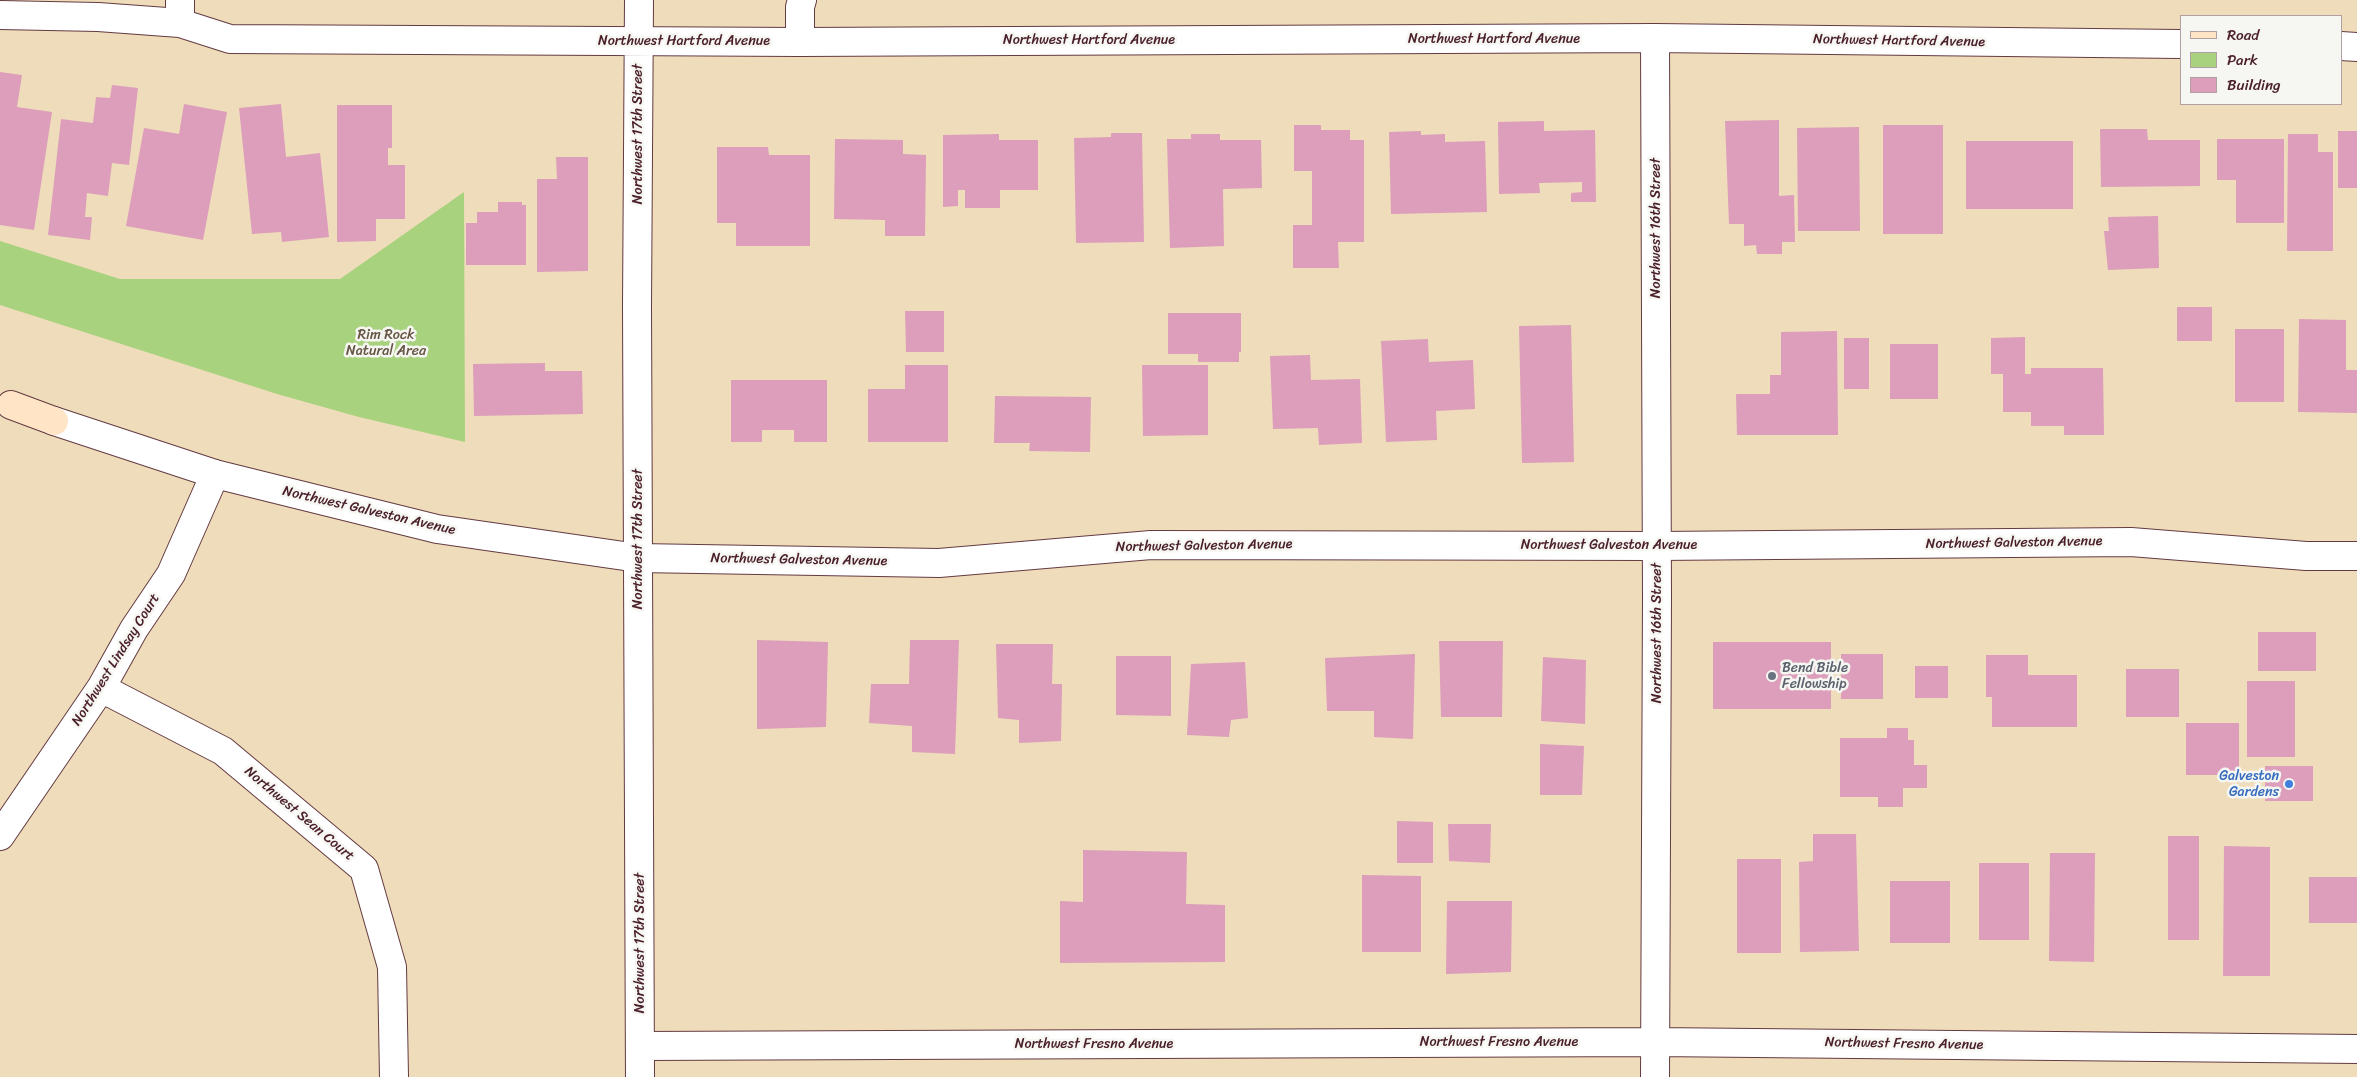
<!DOCTYPE html>
<style>
body{margin:0}
#map{position:relative;width:2357px;height:1077px;overflow:hidden;background:#efdcbb;font-family:Sriracha,sans-serif}
canvas{display:block}
.legend{position:absolute;left:2180px;top:15px;width:162px;height:90px;box-sizing:border-box;background:#f6f6f2;border:1px solid #b1a0a2;margin:0;padding:6px 9px;list-style:none;font-size:15px;color:#4a1f2b}
.legend li{display:flex;align-items:center;gap:10px;height:25px}
.legend b{width:25px;border:1px solid #b1a0a2}
</style>
<div id="map">
<canvas width="2357" height="1077"></canvas>
<ul class="legend">
<li><b style="height:6px;background:#ffe4c6"></b>Road</li>
<li><b style="height:14px;background:#a8d27d"></b>Park</li>
<li><b style="height:14px;background:#dc9eba"></b>Building</li>
</ul>
</div>
<script>
const ctx = document.querySelector('canvas').getContext('2d');
ctx.lineJoin = 'round';
function paint(path, color) { ctx.fillStyle = color; ctx.fill(path, 'evenodd'); }
function strokePath(path, color, width, dash) { ctx.strokeStyle = color; ctx.lineWidth = width; ctx.lineCap = dash ? 'butt' : 'round'; ctx.setLineDash(dash || []); ctx.stroke(path); }
function label(font, color, halo, rows, align = 'center') {
  ctx.font = font + ' Sriracha,sans-serif'; ctx.lineWidth = 5; ctx.setLineDash([]); ctx.textBaseline = 'middle'; ctx.strokeStyle = halo; ctx.fillStyle = color; for (const [text, x, y, turn = 0] of rows) {
    ctx.save(); ctx.translate(x, y); ctx.rotate((+turn || 0) * Math.PI / 180); ctx.textAlign = isNaN(turn) ? turn : align; if (halo) ctx.strokeText(text, 0, 0); ctx.fillText(text, 0, 0); ctx.restore();
  }
}
paint(new Path2D(`
 M 464,192 L 465,442 L 359,417 L 277,394 L 0,305 L 0,241 L 120,279 L 340,279 Z`), '#a8d27d');
paint(new Path2D(`
 M 0,72 L 22,75 L 17,107 L 52,112 L 34,230 L 0,225 Z
 M 112,85 L 138,88 L 129,165 L 112,163 L 108,196 L 87,193 L 85,217 L 92,217 L 90,240 L 48,235 L 61,119 L 93,123 L 96,97 L 110,98 Z
 M 184,104 L 227,112 L 203,240 L 126,226 L 144,128 L 179,134 Z
 M 281,104 L 286,157 L 320,153 L 329,237 L 282,242 L 281,232 L 252,234 L 239,108 Z
 M 337,105 L 392,105 L 392,148 L 388,148 L 388,165 L 405,165 L 405,219 L 376,219 L 376,241 L 337,242 Z
 M 1779,120 L 1779,196 L 1794,195 L 1795,242 L 1782,242 L 1782,254 L 1757,254 L 1756,245 L 1744,246 L 1744,224 L 1729,224 L 1725,121 Z
 M 1544,121 L 1544,131 L 1595,130 L 1596,202 L 1571,202 L 1571,193 L 1582,192 L 1582,182 L 1539,183 L 1540,193 L 1499,194 L 1498,122 Z
 M 1294,125 L 1321,125 L 1321,130 L 1350,130 L 1350,140 L 1364,140 L 1364,242 L 1338,242 L 1339,268 L 1293,268 L 1293,225 L 1312,225 L 1312,171 L 1294,171 Z
 M 1883,125 L 1943,125 L 1943,234 L 1883,234 Z
 M 1859,127 L 1860,231 L 1798,231 L 1797,128 Z
 M 2100,129 L 2147,129 L 2148,140 L 2200,140 L 2200,186 L 2101,187 Z
 M 1421,131 L 1421,135 L 1445,134 L 1445,142 L 1485,141 L 1487,212 L 1391,214 L 1389,132 Z
 M 2338,131 L 2357,131 L 2357,188 L 2338,188 Z
 M 1111,133 L 1142,133 L 1144,242 L 1076,243 L 1074,138 L 1111,137 Z
 M 999,134 L 999,140 L 1038,140 L 1038,190 L 1000,190 L 1000,208 L 965,208 L 965,190 L 958,190 L 958,206 L 943,207 L 943,135 Z
 M 1191,134 L 1220,134 L 1220,140 L 1261,140 L 1262,188 L 1223,189 L 1224,246 L 1170,248 L 1167,139 L 1191,139 Z
 M 2288,134 L 2318,134 L 2318,152 L 2333,152 L 2333,251 L 2287,251 Z
 M 835,139 L 903,140 L 903,154 L 926,155 L 925,236 L 885,236 L 885,220 L 834,219 Z
 M 2217,139 L 2284,139 L 2284,223 L 2236,223 L 2236,180 L 2217,180 Z
 M 1966,141 L 2073,141 L 2073,209 L 1966,209 Z
 M 717,147 L 768,147 L 769,155 L 810,155 L 810,246 L 736,246 L 736,223 L 717,223 Z
 M 556,157 L 588,157 L 588,271 L 537,272 L 537,179 L 557,179 Z
 M 498,202 L 522,202 L 522,205 L 526,205 L 526,265 L 466,265 L 466,223 L 477,223 L 477,212 L 498,212 Z
 M 2158,216 L 2159,268 L 2108,270 L 2104,231 L 2109,231 L 2108,217 Z
 M 2177,307 L 2212,307 L 2212,341 L 2177,341 Z
 M 905,311 L 944,311 L 944,352 L 906,352 Z
 M 1168,313 L 1241,313 L 1241,352 L 1239,352 L 1239,362 L 1198,362 L 1198,354 L 1168,354 Z
 M 2299,319 L 2346,320 L 2346,370 L 2357,370 L 2357,413 L 2298,412 Z
 M 1571,325 L 1574,462 L 1522,463 L 1519,326 Z
 M 2235,329 L 2284,329 L 2284,402 L 2235,402 Z
 M 1837,331 L 1838,435 L 1737,435 L 1736,394 L 1770,394 L 1770,375 L 1781,375 L 1781,332 Z
 M 2025,337 L 2025,374 L 2031,374 L 2031,368 L 2103,368 L 2104,435 L 2064,435 L 2064,426 L 2031,426 L 2031,412 L 2003,412 L 2003,374 L 1991,374 L 1991,338 Z
 M 1844,338 L 1869,338 L 1869,389 L 1844,389 Z
 M 1428,339 L 1429,362 L 1473,360 L 1475,409 L 1436,411 L 1437,440 L 1386,442 L 1381,341 Z
 M 1890,344 L 1938,344 L 1938,399 L 1890,399 Z
 M 1310,355 L 1311,380 L 1360,379 L 1362,443 L 1319,445 L 1318,428 L 1273,429 L 1270,356 Z
 M 545,363 L 545,371 L 582,371 L 583,414 L 474,416 L 473,364 Z
 M 905,365 L 948,365 L 948,442 L 868,442 L 868,389 L 905,389 Z
 M 1142,365 L 1208,365 L 1208,435 L 1143,436 Z
 M 731,380 L 827,380 L 827,442 L 794,442 L 794,430 L 762,430 L 762,442 L 731,442 Z
 M 995,396 L 1091,397 L 1090,452 L 1029,451 L 1030,443 L 994,443 Z
 M 2258,632 L 2316,632 L 2316,671 L 2258,671 Z
 M 757,640 L 828,642 L 826,727 L 757,729 Z
 M 910,640 L 959,640 L 955,754 L 912,752 L 912,726 L 869,723 L 871,684 L 909,684 Z
 M 1439,641 L 1503,641 L 1502,717 L 1441,717 Z
 M 1713,642 L 1831,642 L 1831,709 L 1713,709 Z
 M 996,644 L 1053,644 L 1052,684 L 1062,684 L 1061,741 L 1019,743 L 1019,720 L 998,718 Z
 M 1415,654 L 1413,739 L 1374,737 L 1374,711 L 1327,711 L 1325,658 Z
 M 1841,654 L 1883,654 L 1883,699 L 1841,699 Z
 M 1986,655 L 2028,655 L 2028,675 L 2077,675 L 2077,727 L 1992,727 L 1992,697 L 1986,697 Z
 M 1116,656 L 1171,656 L 1171,716 L 1116,715 Z
 M 1543,657 L 1586,660 L 1585,724 L 1541,721 Z
 M 1245,662 L 1248,718 L 1231,720 L 1229,737 L 1187,735 L 1191,664 Z
 M 1915,666 L 1948,666 L 1948,698 L 1915,698 Z
 M 2126,669 L 2179,669 L 2179,717 L 2126,717 Z
 M 2247,681 L 2295,681 L 2295,757 L 2247,757 Z
 M 2186,723 L 2239,723 L 2239,775 L 2186,775 Z
 M 1887,728 L 1908,728 L 1908,740 L 1914,740 L 1914,765 L 1927,765 L 1927,788 L 1903,788 L 1903,807 L 1878,807 L 1878,797 L 1840,797 L 1840,738 L 1887,738 Z
 M 1540,744 L 1584,746 L 1582,795 L 1540,795 Z
 M 2265,766 L 2313,766 L 2313,801 L 2265,801 Z
 M 1397,821 L 1433,822 L 1433,863 L 1397,863 Z
 M 1448,824 L 1491,824 L 1490,863 L 1449,861 Z
 M 1813,834 L 1856,834 L 1859,951 L 1800,952 L 1799,862 L 1813,861 Z
 M 2168,836 L 2199,836 L 2199,940 L 2168,940 Z
 M 2224,846 L 2270,847 L 2270,976 L 2223,976 Z
 M 1083,850 L 1187,852 L 1186,904 L 1225,905 L 1225,962 L 1060,963 L 1060,901 L 1083,902 Z
 M 2050,853 L 2095,853 L 2094,962 L 2049,961 Z
 M 1737,859 L 1781,859 L 1781,953 L 1737,953 Z
 M 1979,863 L 2029,863 L 2029,940 L 1979,940 Z
 M 1362,875 L 1421,876 L 1421,952 L 1362,952 Z
 M 2309,877 L 2357,877 L 2357,923 L 2309,923 Z
 M 1890,881 L 1950,881 L 1950,943 L 1890,943 Z
 M 1447,901 L 1512,901 L 1511,972 L 1446,974 Z`), '#dc9eba');
const minor = new Path2D(`
 M 180,0 L 180,23
 M 639,0 L 637,306 L 640,1077
 M 0,15 L 98,17 L 180,23 L 230,39 L 800,42 L 1655,38 L 2181,44
 M 800,42 L 800,7 L 802,0
 M 2341,46 L 2357,47
 M 101,688 L 223,751 L 364,869 L 392,967 L 394,1077
 M 0,836 L 101,688 L 134,629 L 171,574 L 215,474
 M 640,1046 L 1655,1042 L 2357,1049
 M 1655,1077 L 1657,597 L 1655,38`);
const tertiary = new Path2D(`
 M 54,421 L 215,474 L 437,529 L 638,558 L 939,563 L 1151,545 L 1657,546 L 2131,542 L 2306,556 L 2357,556`);
const secondary = new Path2D(`
 M 11,405 L 54,421`);
strokePath(minor, '#633b41', 30);
strokePath(tertiary, '#633b41', 30);
strokePath(secondary, '#633b41', 30);
strokePath(minor, '#fff', 28);
strokePath(tertiary, '#fff', 28);
strokePath(secondary, '#ffe4c6', 28);
for (const [x, y, r, color] of [
 [1772,676,5,"#6b7280"],
 [2289,784,5,"#3f7fe0"]
]) { const dot = new Path2D(); dot.arc(x, y, r, 0, 2 * Math.PI); ctx.fillStyle = color; ctx.fill(dot); strokePath(dot, '#f6f6f2', 2); }
label('14px', '#4a1f2b', '#f6f6f2', [
 ["Northwest Hartford Avenue",1494,39],
 ["Northwest Hartford Avenue",1089,40],
 ["Northwest Hartford Avenue",684,41],
 ["Northwest Hartford Avenue",1899,41,1],
 ["Northwest 17th Street",638,134,-90],
 ["Northwest 16th Street",1656,228,-90],
 ["Northwest Galveston Avenue",369,511,13],
 ["Northwest 17th Street",638,539,-90],
 ["Northwest Galveston Avenue",2014,543,-1],
 ["Northwest Galveston Avenue",1609,545],
 ["Northwest Galveston Avenue",1204,546,-1],
 ["Northwest Galveston Avenue",799,560,1],
 ["Northwest 16th Street",1657,633,-90],
 ["Northwest Lindsay Court",116,660,-58],
 ["Northwest Sean Court",299,814,40],
 ["Northwest 17th Street",640,943,-90],
 ["Northwest Fresno Avenue",1499,1042],
 ["Northwest Fresno Avenue",1094,1044],
 ["Northwest Fresno Avenue",1904,1044,1]
]);
label('14px', '#654', '#f6f6f2', [
 ["Rim Rock",386,335],
 ["Natural Area",386,351]
]);
label('14px', '#5b616d', '#f6f6f2', [
 ["Bend Bible",1782,668],
 ["Fellowship",1782,684]
], 'left');
label('14px', '#366cbe', '#f6f6f2', [
 ["Galveston",2279,776],
 ["Gardens",2279,792]
], 'right');
</script>
